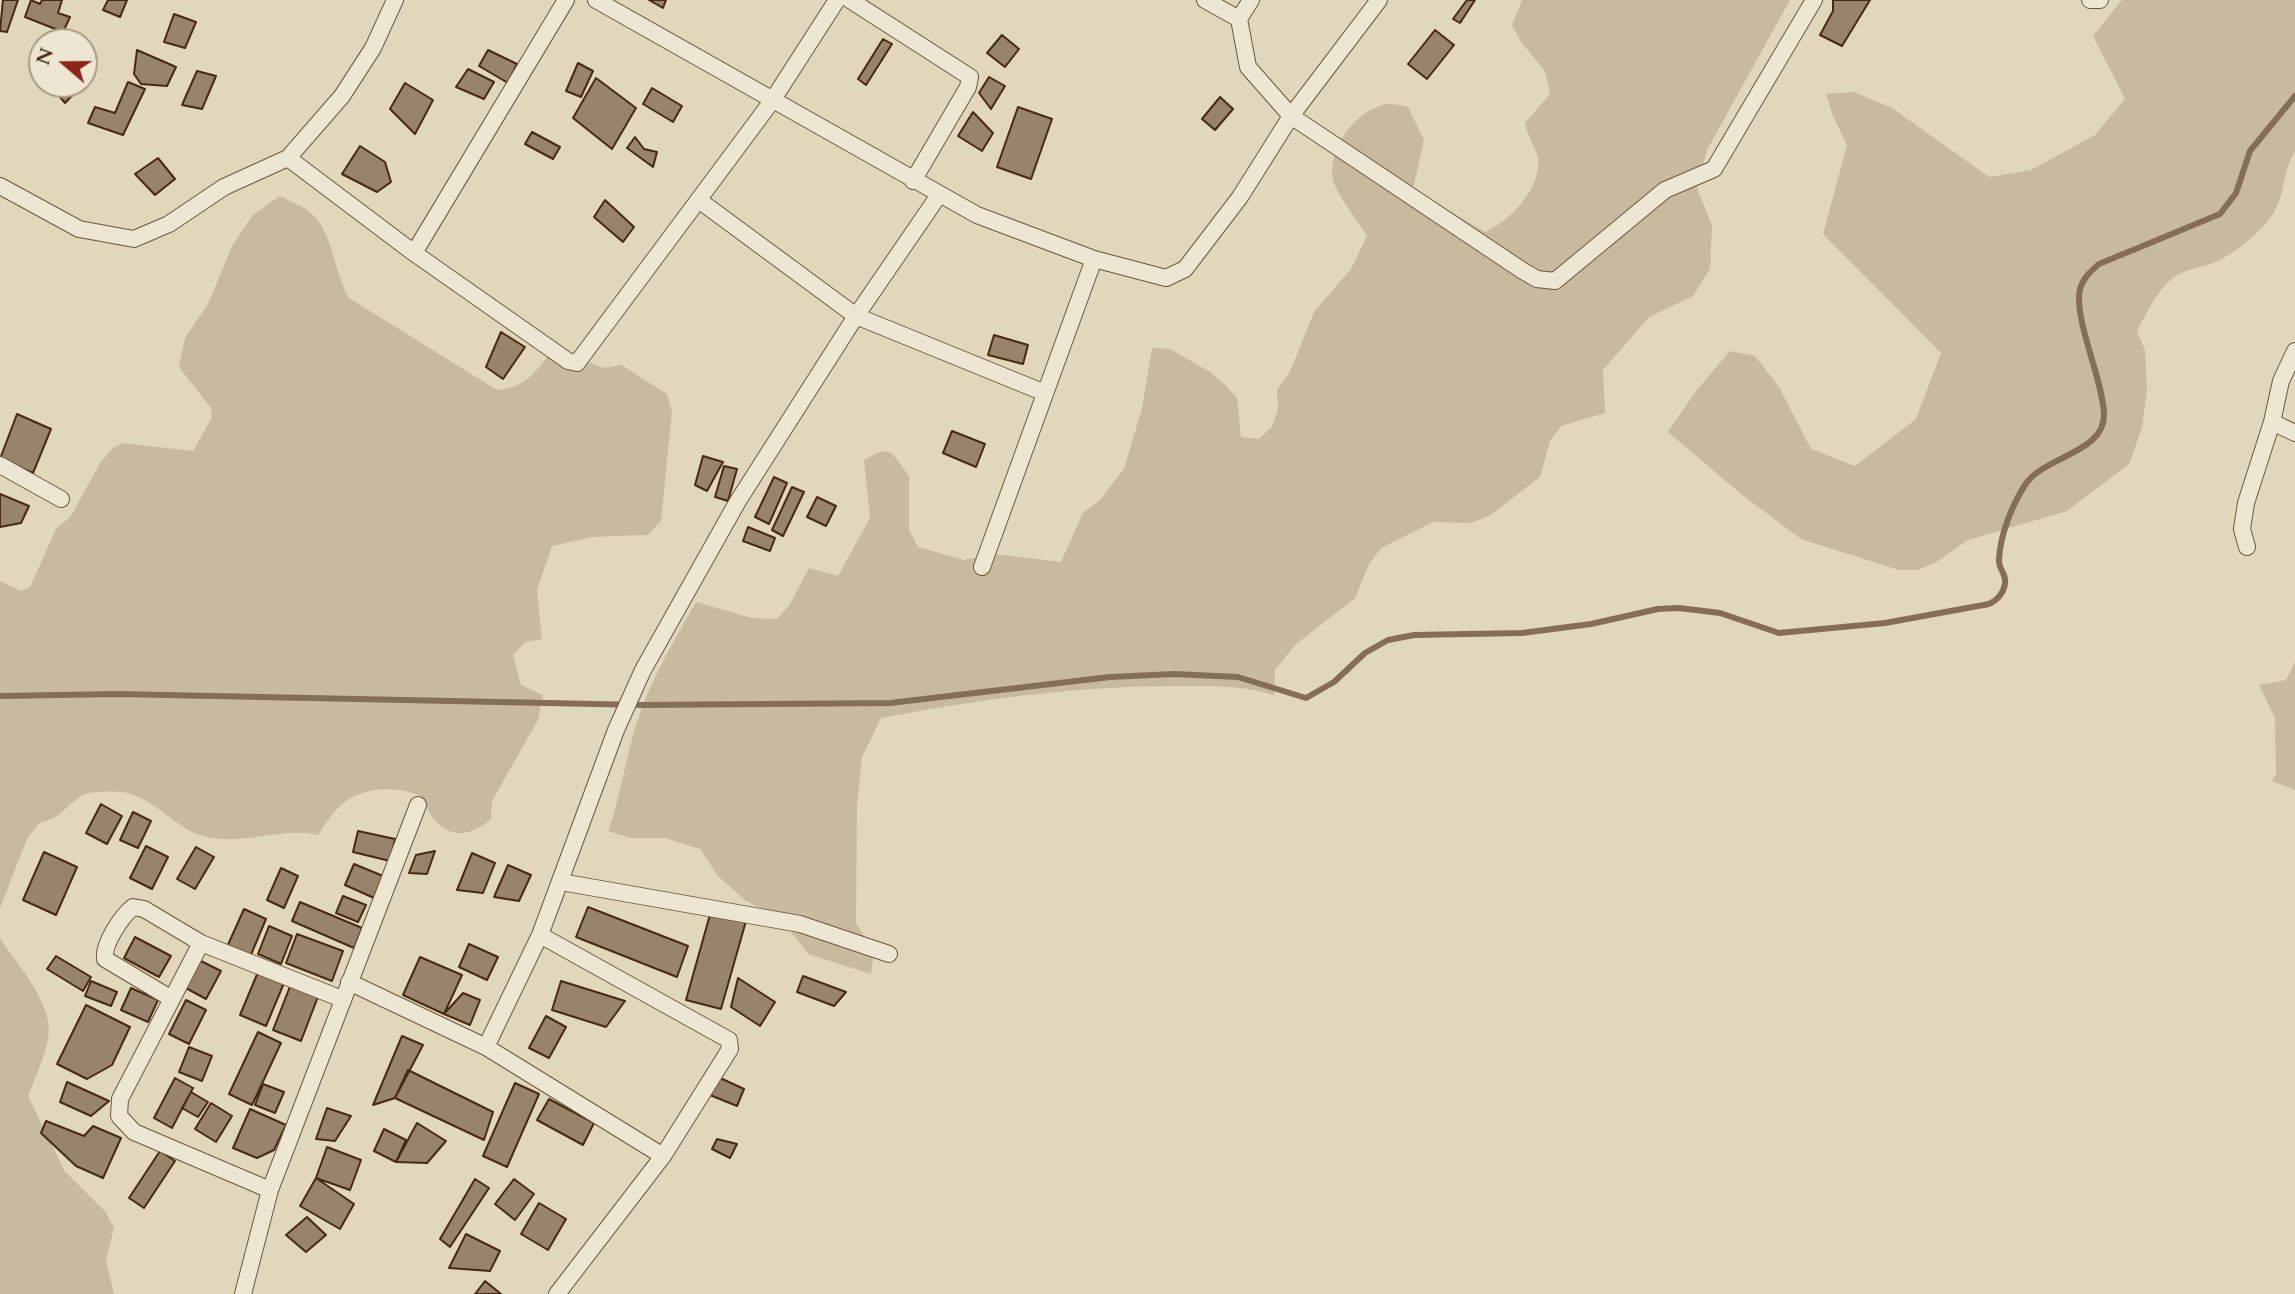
<!DOCTYPE html>
<style>
body{margin:0}
#map{position:relative;width:2295px;height:1294px;overflow:hidden;background:#e1d8bc;font-family:Cardo,serif}
canvas{display:block}
.north{position:absolute;left:28px;top:28px;width:70px;height:70px;box-sizing:border-box;background:#ece6d3;border:2px solid #aa9a86;border-radius:50%;rotate:290deg;font-size:19px;font-weight:700;line-height:28px;text-align:center;color:#482912}
.north::after{content:'';display:block;margin:auto;width:24px;height:32px;background:#8f2418;clip-path:polygon(50% 0,100% 100%,50% 72%,0 100%)}
</style>
<div id="map">
<canvas width="2295" height="1294"></canvas>
<div class="north">N</div>
</div>
<script>
const ctx = document.querySelector('canvas').getContext('2d');
ctx.lineJoin = 'round';
function paint(path, color) { ctx.fillStyle = color; ctx.fill(path, 'evenodd'); }
function strokePath(path, color, width, dash) { ctx.strokeStyle = color; ctx.lineWidth = width; ctx.lineCap = dash ? 'butt' : 'round'; ctx.setLineDash(dash || []); ctx.stroke(path); }
paint(new Path2D(`
 M 1522,0 L 1790,0 L 1707,150 L 1697,188 L 1712,226 L 1710,269 L 1693,296 L 1649,317 L 1603,370 L 1605,413 L 1561,426 L 1550,441 L 1540,477 L 1489,516 L 1470,523 L 1433,522 L 1381,548 L 1369,564 L 1355,598 L 1295,645 L 1275,670 L 1274,695 C 1242,685 1212,686 1179,686 C 1079,686 980,699 881,718 L 862,757 L 857,805 L 856,923 L 874,952 L 871,974 L 808,954 L 781,918 L 746,901 L 718,876 L 700,849 L 665,838 L 631,838 L 608,831 C 621,796 625,760 636,725 C 649,682 674,641 696,602 L 752,618 L 777,619 L 790,604 L 809,568 L 838,576 L 870,518 L 864,460 L 881,451 L 892,453 L 909,476 L 909,530 L 918,547 L 964,560 L 994,554 L 1061,562 L 1083,513 L 1100,500 L 1124,469 L 1142,408 L 1152,348 L 1170,349 L 1210,372 L 1224,384 L 1237,398 L 1241,437 L 1259,439 L 1273,425 L 1278,408 L 1277,390 L 1289,374 L 1314,312 L 1351,269 L 1367,236 C 1359,222 1336,194 1333,179 C 1327,147 1357,110 1386,104 C 1392,103 1402,106 1408,107 L 1424,140 L 1413,189 L 1485,232 C 1510,221 1541,189 1538,159 C 1537,151 1527,134 1525,123 L 1550,94 L 1545,71 L 1521,42 L 1512,25 Z
 M 2122,0 L 2295,0 L 2295,152 C 2281,171 2287,198 2268,221 C 2254,237 2233,255 2213,263 C 2200,268 2184,269 2173,278 C 2156,291 2147,313 2137,331 L 2145,350 L 2147,390 L 2142,428 L 2129,464 L 2067,511 L 1968,540 L 1935,563 L 1917,570 L 1899,570 L 1801,539 L 1741,494 L 1668,432 L 1696,391 L 1730,351 L 1755,356 L 1779,387 L 1811,449 L 1855,466 L 1916,419 L 1941,353 L 1823,234 L 1847,145 L 1833,116 L 1826,94 L 1854,92 L 1892,108 L 1989,177 L 2031,170 L 2095,135 L 2125,99 L 2093,36 Z
 M 280,196 C 291,202 306,207 314,216 C 334,237 334,273 349,298 L 497,390 C 527,388 536,370 554,349 L 604,368 L 621,365 L 667,394 L 672,411 L 661,521 L 648,535 L 592,537 L 552,546 L 537,590 L 542,639 L 525,642 L 513,655 L 521,685 L 543,695 L 538,720 L 492,801 L 491,819 C 459,846 436,832 421,796 C 396,785 358,786 338,808 C 330,816 324,826 318,835 C 281,826 238,848 200,835 C 175,827 148,793 120,792 C 111,791 91,791 83,795 C 64,806 63,818 39,823 L 27,839 L 0,908 L 0,581 L 21,591 L 30,587 L 56,529 L 71,516 L 100,463 L 113,448 L 123,443 L 193,451 L 212,417 L 211,408 L 179,367 L 185,338 L 208,304 L 232,246 L 253,215 Z
 M 2295,662 L 2295,790 L 2272,781 L 2276,774 L 2275,718 L 2259,685 L 2286,680 Z
 M 0,938 C 18,966 55,1005 48,1039 C 44,1059 35,1078 28,1096 L 64,1170 L 105,1211 L 114,1228 L 106,1261 L 114,1294 L 0,1294 Z`), '#c7ba9f');
strokePath(new Path2D(`
 M 0,696 L 118,694 L 642,705 L 890,703 L 1110,677 L 1174,674 L 1238,677 L 1306,698 L 1334,682 L 1365,653 L 1388,640 L 1414,635 L 1522,633 L 1591,624 L 1658,609 L 1679,608 L 1720,613 L 1779,633 L 1885,623 L 1989,604 C 1998,600 2003,594 2005,584 C 2007,574 1998,569 1999,560 C 2000,535 2012,505 2025,485 C 2044,456 2105,453 2104,414 C 2103,380 2073,317 2080,289 C 2083,278 2091,271 2099,264 L 2220,214 L 2236,193 L 2250,151 L 2295,96`), '#856e55', 6);
const building = new Path2D(`
 M 3,0 L 18,0 L 7,32 L 0,31 Z
 M 31,0 L 40,4 L 42,0 L 62,0 L 58,13 L 70,17 L 63,32 L 25,17 Z
 M 108,0 L 127,0 L 120,17 L 103,10 Z
 M 649,0 L 666,0 L 663,8 Z
 M 1467,0 L 1475,0 L 1460,23 L 1453,19 Z
 M 1833,0 L 1870,0 L 1842,46 L 1820,35 L 1833,11 Z
 M 174,14 L 196,22 L 185,48 L 164,42 Z
 M 1435,30 L 1454,45 L 1427,79 L 1408,64 Z
 M 1002,35 L 1019,49 L 1005,67 L 987,53 Z
 M 883,39 L 892,44 L 866,85 L 858,79 Z
 M 137,50 L 176,67 L 167,86 L 141,84 L 134,74 Z
 M 488,50 L 517,64 L 508,83 L 479,66 Z
 M 578,63 L 593,71 L 581,97 L 566,91 Z
 M 468,69 L 494,82 L 484,99 L 456,87 Z
 M 197,71 L 216,76 L 202,109 L 182,105 Z
 M 989,77 L 1005,86 L 991,109 L 979,93 Z
 M 596,78 L 636,108 L 612,149 L 573,118 Z
 M 128,82 L 145,89 L 123,135 L 88,123 L 95,107 L 115,113 Z
 M 405,83 L 433,100 L 415,134 L 390,109 Z
 M 49,84 L 83,84 L 65,103 Z
 M 652,88 L 682,106 L 673,122 L 643,104 Z
 M 1220,97 L 1233,109 L 1215,130 L 1202,119 Z
 M 1018,107 L 1052,119 L 1031,179 L 997,167 Z
 M 973,112 L 993,133 L 982,151 L 958,136 Z
 M 532,132 L 560,147 L 553,159 L 525,144 Z
 M 635,137 L 644,149 L 657,152 L 653,167 L 627,148 Z
 M 360,146 L 385,162 L 391,182 L 377,192 L 342,174 Z
 M 158,158 L 175,179 L 155,195 L 135,174 Z
 M 605,200 L 634,227 L 623,242 L 594,217 Z
 M 501,332 L 525,347 L 503,379 L 486,367 Z
 M 994,335 L 1028,345 L 1023,364 L 988,355 Z
 M 17,414 L 51,429 L 33,473 L 0,459 Z
 M 952,431 L 985,444 L 976,467 L 943,453 Z
 M 703,456 L 723,462 L 707,491 L 695,485 Z
 M 724,466 L 737,469 L 728,501 L 715,497 Z
 M 774,477 L 787,483 L 769,524 L 755,517 Z
 M 792,487 L 804,492 L 783,536 L 772,530 Z
 M 0,494 L 29,506 L 21,523 L 0,527 Z
 M 817,497 L 836,506 L 826,526 L 807,517 Z
 M 748,527 L 775,538 L 770,551 L 743,541 Z
 M 101,804 L 122,816 L 107,844 L 86,833 Z
 M 133,812 L 151,821 L 138,848 L 120,840 Z
 M 358,831 L 395,839 L 390,861 L 353,852 Z
 M 146,846 L 168,857 L 152,889 L 130,878 Z
 M 196,847 L 214,857 L 195,889 L 177,879 Z
 M 435,851 L 427,874 L 409,873 L 416,855 Z
 M 44,852 L 77,867 L 56,915 L 23,900 Z
 M 472,853 L 495,863 L 483,893 L 457,890 Z
 M 354,864 L 383,876 L 374,898 L 345,885 Z
 M 508,865 L 531,875 L 519,901 L 494,897 Z
 M 281,868 L 298,876 L 284,908 L 267,900 Z
 M 343,896 L 366,905 L 358,922 L 336,913 Z
 M 300,902 L 362,928 L 354,948 L 292,921 Z
 M 588,907 L 688,946 L 677,977 L 576,937 Z
 M 244,909 L 266,919 L 250,957 L 227,947 Z
 M 711,911 L 746,921 L 721,1009 L 686,1000 Z
 M 269,926 L 292,936 L 281,964 L 258,954 Z
 M 297,934 L 343,951 L 332,981 L 286,963 Z
 M 135,937 L 171,956 L 159,977 L 124,958 Z
 M 469,944 L 498,957 L 487,980 L 459,967 Z
 M 56,956 L 91,977 L 83,991 L 47,969 Z
 M 420,957 L 462,975 L 444,1014 L 403,995 Z
 M 199,960 L 221,971 L 206,999 L 184,987 Z
 M 258,972 L 284,983 L 266,1026 L 240,1015 Z
 M 803,976 L 846,992 L 834,1006 L 797,992 Z
 M 738,978 L 775,1002 L 760,1026 L 731,1007 Z
 M 91,981 L 117,992 L 111,1006 L 85,996 Z
 M 561,981 L 625,1001 L 606,1027 L 552,1010 Z
 M 291,984 L 319,994 L 301,1041 L 273,1030 Z
 M 131,988 L 158,1000 L 148,1022 L 121,1010 Z
 M 463,993 L 480,1000 L 470,1025 L 444,1014 Z
 M 186,1000 L 206,1010 L 189,1044 L 169,1034 Z
 M 86,1005 L 130,1027 L 112,1065 L 87,1079 L 57,1064 Z
 M 546,1016 L 566,1027 L 549,1058 L 529,1048 Z
 M 258,1032 L 281,1043 L 252,1105 L 229,1094 Z
 M 402,1036 L 423,1045 L 395,1098 L 373,1105 Z
 M 189,1047 L 212,1056 L 202,1081 L 179,1072 Z
 M 408,1070 L 493,1112 L 484,1140 L 395,1098 Z
 M 718,1077 L 744,1089 L 737,1106 L 710,1095 Z
 M 175,1078 L 193,1088 L 172,1128 L 154,1118 Z
 M 67,1082 L 109,1101 L 91,1116 L 60,1102 Z
 M 515,1083 L 539,1094 L 507,1167 L 483,1156 Z
 M 263,1084 L 284,1092 L 275,1113 L 255,1105 Z
 M 191,1092 L 208,1102 L 198,1117 L 182,1108 Z
 M 549,1099 L 594,1123 L 583,1145 L 537,1120 Z
 M 211,1103 L 232,1116 L 216,1142 L 195,1129 Z
 M 327,1108 L 351,1116 L 335,1141 L 316,1139 Z
 M 250,1109 L 286,1125 L 274,1150 L 257,1158 L 233,1148 Z
 M 46,1121 L 84,1136 L 93,1126 L 121,1138 L 103,1178 L 76,1166 L 41,1133 Z
 M 417,1123 L 446,1141 L 427,1163 L 396,1162 Z
 M 384,1129 L 406,1140 L 396,1162 L 374,1151 Z
 M 717,1139 L 737,1144 L 730,1158 L 712,1149 Z
 M 327,1147 L 361,1160 L 350,1190 L 316,1178 Z
 M 160,1151 L 175,1161 L 144,1208 L 129,1198 Z
 M 316,1178 L 354,1204 L 340,1229 L 300,1206 Z
 M 475,1179 L 489,1188 L 450,1247 L 440,1239 Z
 M 514,1179 L 534,1194 L 515,1220 L 495,1204 Z
 M 539,1203 L 566,1219 L 548,1250 L 521,1234 Z
 M 307,1217 L 326,1235 L 306,1252 L 286,1235 Z
 M 466,1234 L 500,1251 L 490,1271 L 449,1268 Z
 M 485,1281 L 501,1294 L 475,1294 Z`);
paint(building, '#98846a');
strokePath(building, '#482912', 2);
const minor = new Path2D(`
 M 596,0 L 977,215 L 1094,259 L 1166,278 L 1185,269 L 1240,197 L 1291,116 L 1379,0
 M 850,0 L 970,77 L 968,87 L 913,181
 M 1205,0 L 1239,19 L 1251,0
 M 2090,0 L 2100,0
 M 1239,19 L 1248,67 L 1291,116 L 1523,271 L 1537,279 L 1555,281 L 1665,190 L 1714,169 L 1814,0
 M 288,158 L 342,96 L 373,48 L 395,0
 M 0,186 L 79,229 L 134,239 L 169,224 L 224,187 L 288,158 L 414,253 L 568,361 L 577,363 L 772,101 L 837,0
 M 700,201 L 856,316 L 1045,393
 M 414,253 L 566,0
 M 2272,422 L 2295,433
 M 0,465 L 61,499
 M 2247,547 L 2242,529 L 2246,503 L 2272,422 L 2281,381 L 2295,351
 M 982,567 L 1094,259
 M 561,882 L 800,924 L 889,954
 M 540,935 L 729,1040 L 730,1049 L 663,1156
 M 201,943 L 120,1099 L 119,1116 L 134,1132 L 270,1190
 M 349,982 L 486,1047 L 663,1156 L 557,1294
 M 172,999 L 105,959 C 103,944 121,917 133,907 L 144,909 L 201,943 L 342,999
 M 486,1047 L 540,935 L 616,730 L 643,670 L 738,501 L 856,316 L 939,195
 M 243,1294 L 270,1190 L 418,805`);
strokePath(minor, '#6e553c', 18);
strokePath(minor, '#ece6d3', 16);
</script>
